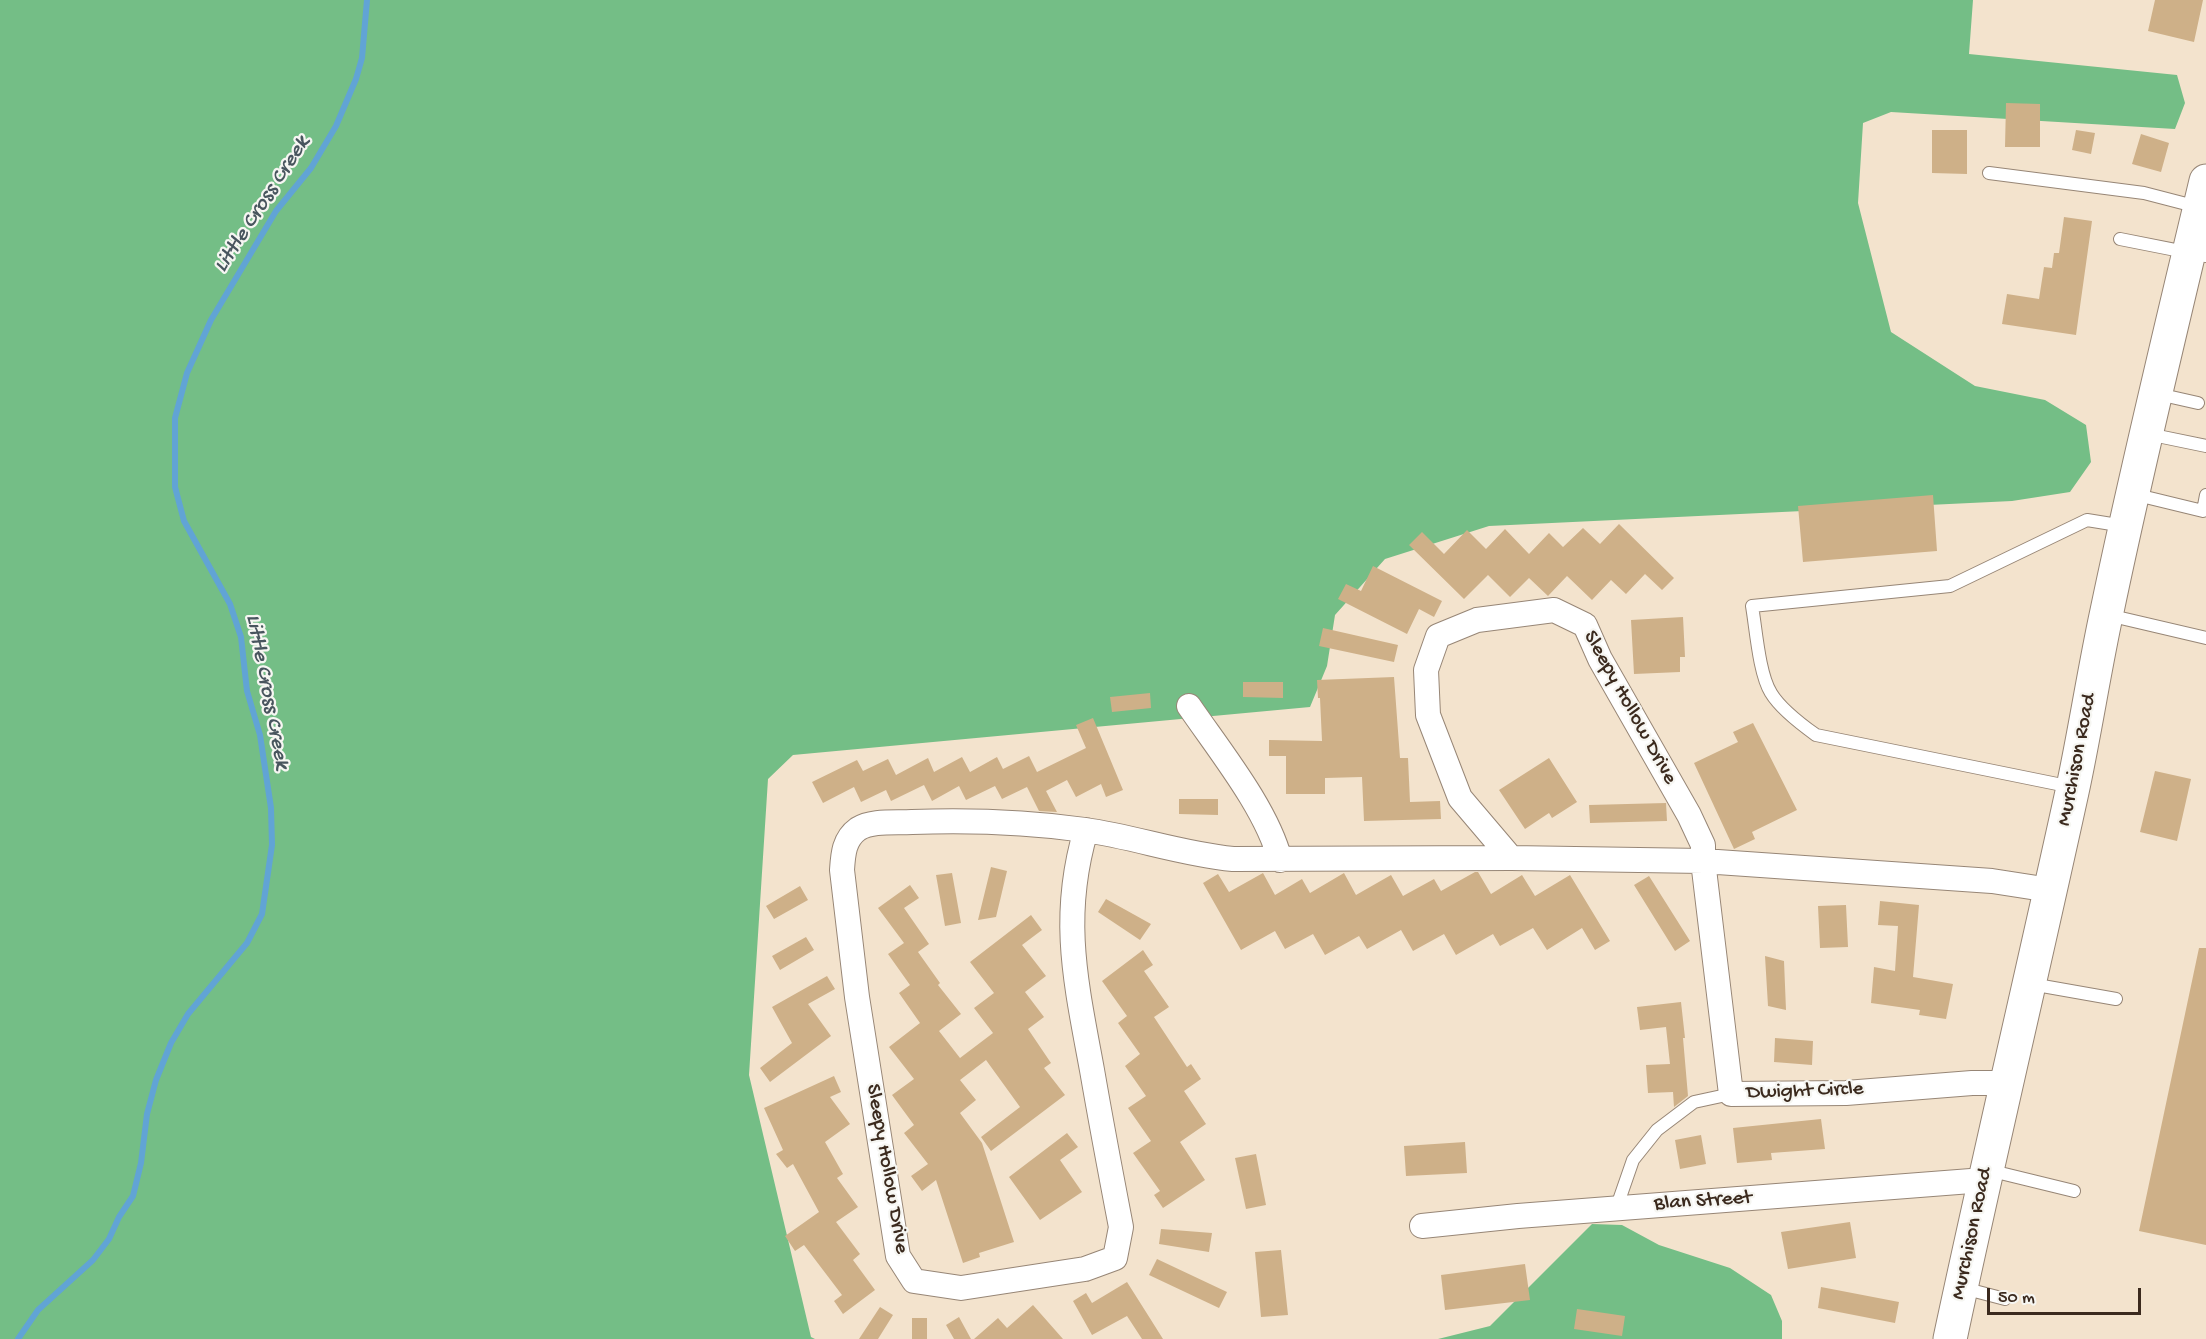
<!DOCTYPE html>
<style>
body{margin:0}
#map{position:relative;width:2206px;height:1339px;overflow:hidden;background:#f3e3cd;font-family:"Gochi Hand",sans-serif}
canvas{display:block}
.scale{position:absolute;left:1987px;top:1288px;width:154px;height:27px;box-sizing:border-box;border:3px solid #3b2a1e;border-top:0;padding-left:8px;font-size:18px;line-height:21px;white-space:nowrap;color:#3b2a1e;-webkit-text-stroke:4px #f6f6f2;paint-order:stroke}
</style>
<div id="map">
<canvas width="2206" height="1339"></canvas>
<div class="scale">50 m</div>
</div>
<script>
const ctx = document.querySelector('canvas').getContext('2d');
ctx.lineJoin = 'round';
function paint(path, color) { ctx.fillStyle = color; ctx.fill(path, 'evenodd'); }
function strokePath(path, color, width, dash) { ctx.strokeStyle = color; ctx.lineWidth = width; ctx.lineCap = dash ? 'butt' : 'round'; ctx.setLineDash(dash || []); ctx.stroke(path); }
function label(font, color, halo, rows, align = 'center') {
  ctx.font = font + ' "Gochi Hand",sans-serif'; ctx.lineWidth = 4.5; ctx.setLineDash([]); ctx.textBaseline = 'middle'; ctx.strokeStyle = halo; ctx.fillStyle = color; for (const [text, x, y, turn = 0] of rows) {
    ctx.save(); ctx.translate(x, y); ctx.rotate((+turn || 0) * Math.PI / 180); ctx.textAlign = isNaN(turn) ? turn : align; if (halo) ctx.strokeText(text, 0, 0); ctx.fillText(text, 0, 0); ctx.restore();
  }
}
paint(new Path2D(`
 M 0,0 L 1973,0 L 1969,54 L 2177,75 L 2185,103 L 2175,129 L 1891,112 L 1863,123 L 1858,203 L 1891,332 L 1975,386 L 2045,400 L 2086,425 L 2091,462 L 2070,492 L 2012,501 L 1489,526 L 1385,559 L 1335,615 L 1327,666 L 1310,707 L 793,755 L 768,779 L 749,1075 L 811,1337 L 815,1339 L 0,1339 Z
 M 1592,1224 L 1622,1225 L 1659,1245 L 1730,1268 L 1771,1295 L 1782,1321 L 1782,1339 L 1438,1339 L 1490,1326 Z`), '#74be86');
strokePath(new Path2D(`
 M 18,1339 L 38,1310 L 93,1260 L 109,1239 L 119,1217 L 133,1196 L 141,1163 L 147,1114 L 156,1080 L 171,1043 L 188,1014 L 247,943 L 262,914 L 272,845 L 271,808 L 260,735 L 247,691 L 241,637 L 230,604 L 184,521 L 175,487 L 175,418 L 187,373 L 211,320 L 276,211 L 311,168 L 336,126 L 356,79 L 362,58 L 367,0`), '#61a4d5', 6);
paint(new Path2D(`
 M 2155,0 L 2203,0 L 2194,42 L 2148,31 Z
 M 2006,103 L 2040,104 L 2040,147 L 2005,147 Z
 M 1932,130 L 1967,130 L 1967,174 L 1932,173 Z
 M 2076,130 L 2095,133 L 2091,154 L 2072,150 Z
 M 2141,134 L 2169,143 L 2161,172 L 2132,164 Z
 M 2064,217 L 2092,221 L 2076,335 L 2002,324 L 2007,294 L 2039,299 L 2044,267 L 2052,268 L 2054,253 L 2059,253 Z
 M 1933,495 L 1937,551 L 1803,562 L 1798,506 Z
 M 1619,524 L 1674,578 L 1662,590 L 1645,574 L 1626,594 L 1611,580 L 1592,600 L 1567,576 L 1548,596 L 1529,578 L 1510,597 L 1488,575 L 1464,599 L 1409,545 L 1422,532 L 1444,554 L 1467,530 L 1486,549 L 1505,529 L 1529,554 L 1549,533 L 1563,547 L 1583,528 L 1600,544 Z
 M 1373,566 L 1442,601 L 1434,617 L 1419,609 L 1407,634 L 1338,599 L 1346,584 L 1361,591 Z
 M 1683,617 L 1685,657 L 1680,657 L 1680,672 L 1634,674 L 1631,620 Z
 M 1323,628 L 1398,645 L 1394,662 L 1319,646 Z
 M 1394,677 L 1400,758 L 1408,758 L 1410,802 L 1440,801 L 1441,819 L 1364,821 L 1362,777 L 1325,778 L 1325,794 L 1286,794 L 1286,756 L 1269,756 L 1269,740 L 1322,741 L 1320,698 L 1318,698 L 1317,680 Z
 M 1243,682 L 1283,682 L 1283,698 L 1243,697 Z
 M 1150,693 L 1151,708 L 1112,712 L 1110,697 Z
 M 1093,718 L 1123,790 L 1106,797 L 1101,784 L 1076,797 L 1067,780 L 1046,791 L 1057,812 L 1039,811 L 1027,787 L 1002,799 L 995,786 L 966,800 L 959,786 L 932,801 L 924,785 L 891,801 L 886,790 L 861,802 L 854,787 L 823,803 L 812,782 L 857,760 L 863,771 L 888,759 L 896,775 L 928,758 L 934,772 L 962,757 L 970,772 L 997,757 L 1003,769 L 1029,756 L 1037,772 L 1086,748 L 1076,725 Z
 M 1753,723 L 1797,810 L 1752,832 L 1755,839 L 1734,849 L 1694,763 L 1738,742 L 1733,732 Z
 M 1549,758 L 1577,802 L 1552,818 L 1549,813 L 1525,829 L 1499,790 Z
 M 2155,771 L 2191,779 L 2177,841 L 2140,832 Z
 M 1179,799 L 1218,799 L 1218,815 L 1179,814 Z
 M 1666,803 L 1667,821 L 1590,823 L 1589,805 Z
 M 991,867 L 1007,871 L 996,917 L 978,920 Z
 M 1475,872 L 1478,872 L 1491,894 L 1522,875 L 1535,896 L 1570,875 L 1610,941 L 1595,950 L 1582,928 L 1547,950 L 1533,928 L 1500,946 L 1493,934 L 1456,955 L 1444,934 L 1413,951 L 1401,930 L 1367,949 L 1359,936 L 1325,955 L 1313,934 L 1285,949 L 1275,931 L 1241,950 L 1203,883 L 1218,874 L 1229,892 L 1263,873 L 1275,895 L 1302,879 L 1310,893 L 1344,873 L 1356,895 L 1391,875 L 1403,896 L 1434,879 L 1441,891 Z
 M 952,873 L 961,923 L 945,926 L 936,875 Z
 M 1649,876 L 1690,941 L 1675,951 L 1634,885 Z
 M 910,885 L 919,898 L 904,908 L 929,944 L 918,952 L 940,983 L 938,985 L 961,1014 L 939,1031 L 960,1058 L 993,1033 L 974,1008 L 994,993 L 970,962 L 1031,915 L 1042,930 L 1022,945 L 1046,976 L 1025,992 L 1044,1017 L 1028,1029 L 1051,1063 L 1044,1068 L 1065,1095 L 991,1151 L 981,1137 L 1020,1107 L 986,1060 L 960,1080 L 976,1100 L 960,1113 L 982,1143 L 1014,1242 L 979,1253 L 980,1257 L 963,1263 L 936,1180 L 922,1191 L 911,1176 L 928,1164 L 904,1133 L 914,1125 L 892,1095 L 914,1079 L 889,1047 L 920,1023 L 899,993 L 910,985 L 888,954 L 904,943 L 878,908 Z
 M 800,886 L 808,900 L 774,919 L 766,906 Z
 M 1106,899 L 1151,924 L 1140,940 L 1098,912 Z
 M 1880,901 L 1919,905 L 1913,977 L 1953,984 L 1946,1019 L 1919,1015 L 1920,1010 L 1871,1003 L 1874,967 L 1895,971 L 1898,926 L 1878,925 Z
 M 1846,905 L 1848,947 L 1820,948 L 1818,906 Z
 M 806,937 L 814,950 L 780,970 L 772,956 Z
 M 2199,948 L 2206,948 L 2206,1245 L 2139,1231 Z
 M 1143,950 L 1153,965 L 1144,971 L 1169,1007 L 1154,1017 L 1187,1067 L 1191,1064 L 1201,1079 L 1184,1091 L 1206,1124 L 1180,1142 L 1205,1180 L 1163,1208 L 1154,1195 L 1160,1191 L 1133,1153 L 1151,1141 L 1128,1108 L 1146,1096 L 1125,1066 L 1140,1054 L 1118,1023 L 1127,1016 L 1102,981 Z
 M 1765,956 L 1784,961 L 1786,1010 L 1768,1006 Z
 M 827,976 L 835,989 L 808,1004 L 831,1036 L 770,1082 L 760,1068 L 792,1043 L 772,1007 Z
 M 1681,1002 L 1685,1038 L 1683,1038 L 1688,1096 L 1674,1107 L 1673,1092 L 1648,1093 L 1646,1065 L 1670,1064 L 1666,1027 L 1640,1030 L 1637,1007 Z
 M 1775,1038 L 1813,1041 L 1812,1065 L 1774,1062 Z
 M 834,1076 L 841,1092 L 830,1097 L 850,1124 L 825,1142 L 843,1174 L 837,1178 L 858,1207 L 836,1222 L 860,1254 L 853,1260 L 875,1290 L 843,1314 L 834,1301 L 842,1295 L 804,1245 L 795,1251 L 785,1236 L 819,1212 L 793,1164 L 787,1168 L 776,1154 L 783,1150 L 764,1108 Z
 M 1821,1119 L 1825,1149 L 1771,1153 L 1772,1160 L 1737,1163 L 1733,1128 Z
 M 1067,1133 L 1078,1147 L 1060,1160 L 1082,1192 L 1040,1220 L 1009,1177 Z
 M 1701,1135 L 1706,1164 L 1680,1169 L 1675,1140 Z
 M 1465,1142 L 1467,1173 L 1406,1176 L 1404,1146 Z
 M 1256,1154 L 1266,1205 L 1246,1209 L 1235,1158 Z
 M 1850,1222 L 1856,1258 L 1788,1269 L 1781,1232 Z
 M 1161,1229 L 1212,1233 L 1209,1252 L 1159,1244 Z
 M 1281,1250 L 1288,1315 L 1261,1317 L 1255,1252 Z
 M 1157,1259 L 1227,1292 L 1219,1308 L 1149,1275 Z
 M 1525,1264 L 1530,1300 L 1445,1310 L 1441,1275 Z
 M 1127,1282 L 1146,1312 L 1163,1339 L 1142,1339 L 1127,1316 L 1092,1335 L 1073,1301 L 1086,1293 L 1092,1303 Z
 M 1821,1287 L 1899,1302 L 1895,1323 L 1818,1308 Z
 M 1033,1305 L 1063,1339 L 974,1339 L 998,1318 L 1007,1328 Z
 M 880,1307 L 893,1315 L 878,1339 L 859,1339 Z
 M 1577,1309 L 1625,1316 L 1622,1336 L 1574,1329 Z
 M 959,1317 L 971,1339 L 954,1339 L 946,1325 Z
 M 912,1318 L 927,1318 L 927,1339 L 912,1339 Z`), '#ceb088');
const lane = new Path2D(`
 M 1989,173 L 2144,193 L 2198,207
 M 2120,239 L 2206,256
 M 2158,394 L 2198,403
 M 2148,434 L 2206,446
 M 2133,494 L 2203,511 L 2206,495
 M 2108,615 L 2206,638
 M 2072,787 L 1816,735 C 1802,725 1780,708 1771,693 C 1759,674 1756,629 1752,606 L 1950,586 L 2087,520 L 2124,526
 M 2031,984 L 2116,999
 M 1988,1170 L 2074,1191
 M 1616,1209 L 1633,1160 L 1657,1130 L 1694,1102 L 1731,1094
 M 1963,1288 L 2005,1299`);
const street = new Path2D(`
 M 1189,706 C 1219,750 1267,809 1280,860
 M 1086,830 C 1060,917 1076,983 1092,1070 C 1101,1122 1111,1175 1121,1227 L 1115,1258 L 1085,1269 L 961,1288 L 914,1281 L 898,1256 L 857,997 L 842,870 C 843,854 844,839 858,829 C 872,820 895,823 912,822 C 969,820 1028,822 1085,830 C 1135,837 1181,854 1233,859 L 1511,858 L 1703,861 L 1992,881 L 2050,890
 M 1511,858 L 1460,798 L 1428,715 L 1426,670 L 1438,636 L 1477,620 L 1554,610 L 1585,625 L 1600,659 L 1689,815 L 1703,845 L 1703,861 L 1731,1094 L 1846,1093 L 1972,1083 L 2006,1083
 M 1422,1226 L 1518,1216 L 1984,1180`);
const primary = new Path2D(`
 M 1950,1339 C 1989,1156 2032,975 2072,792 C 2085,732 2094,671 2107,611 C 2137,467 2172,324 2206,181`);
strokePath(lane, '#978676', 14);
strokePath(street, '#978676', 26);
strokePath(primary, '#978676', 35);
strokePath(lane, '#fff', 12);
strokePath(street, '#fff', 24);
strokePath(primary, '#fff', 33);
label('21px', '#3b2a1e', '#f6f6f2', [
 ["Sleepy Hollow Drive",1629,708,61],
 ["Murchison Road",2078,760,-79],
 ["Dwight Circle",1805,1092,-2],
 ["Sleepy Hollow Drive",886,1169,80],
 ["Blan Street",1703,1202,-4],
 ["Murchison Road",1973,1234,-78]
]);
label('italic 22px', '#48555e', '#f6f6f2', [
 ["Little Cross Creek",263,205,-57],
 ["Little Cross Creek",266,692,79]
]);
</script>
